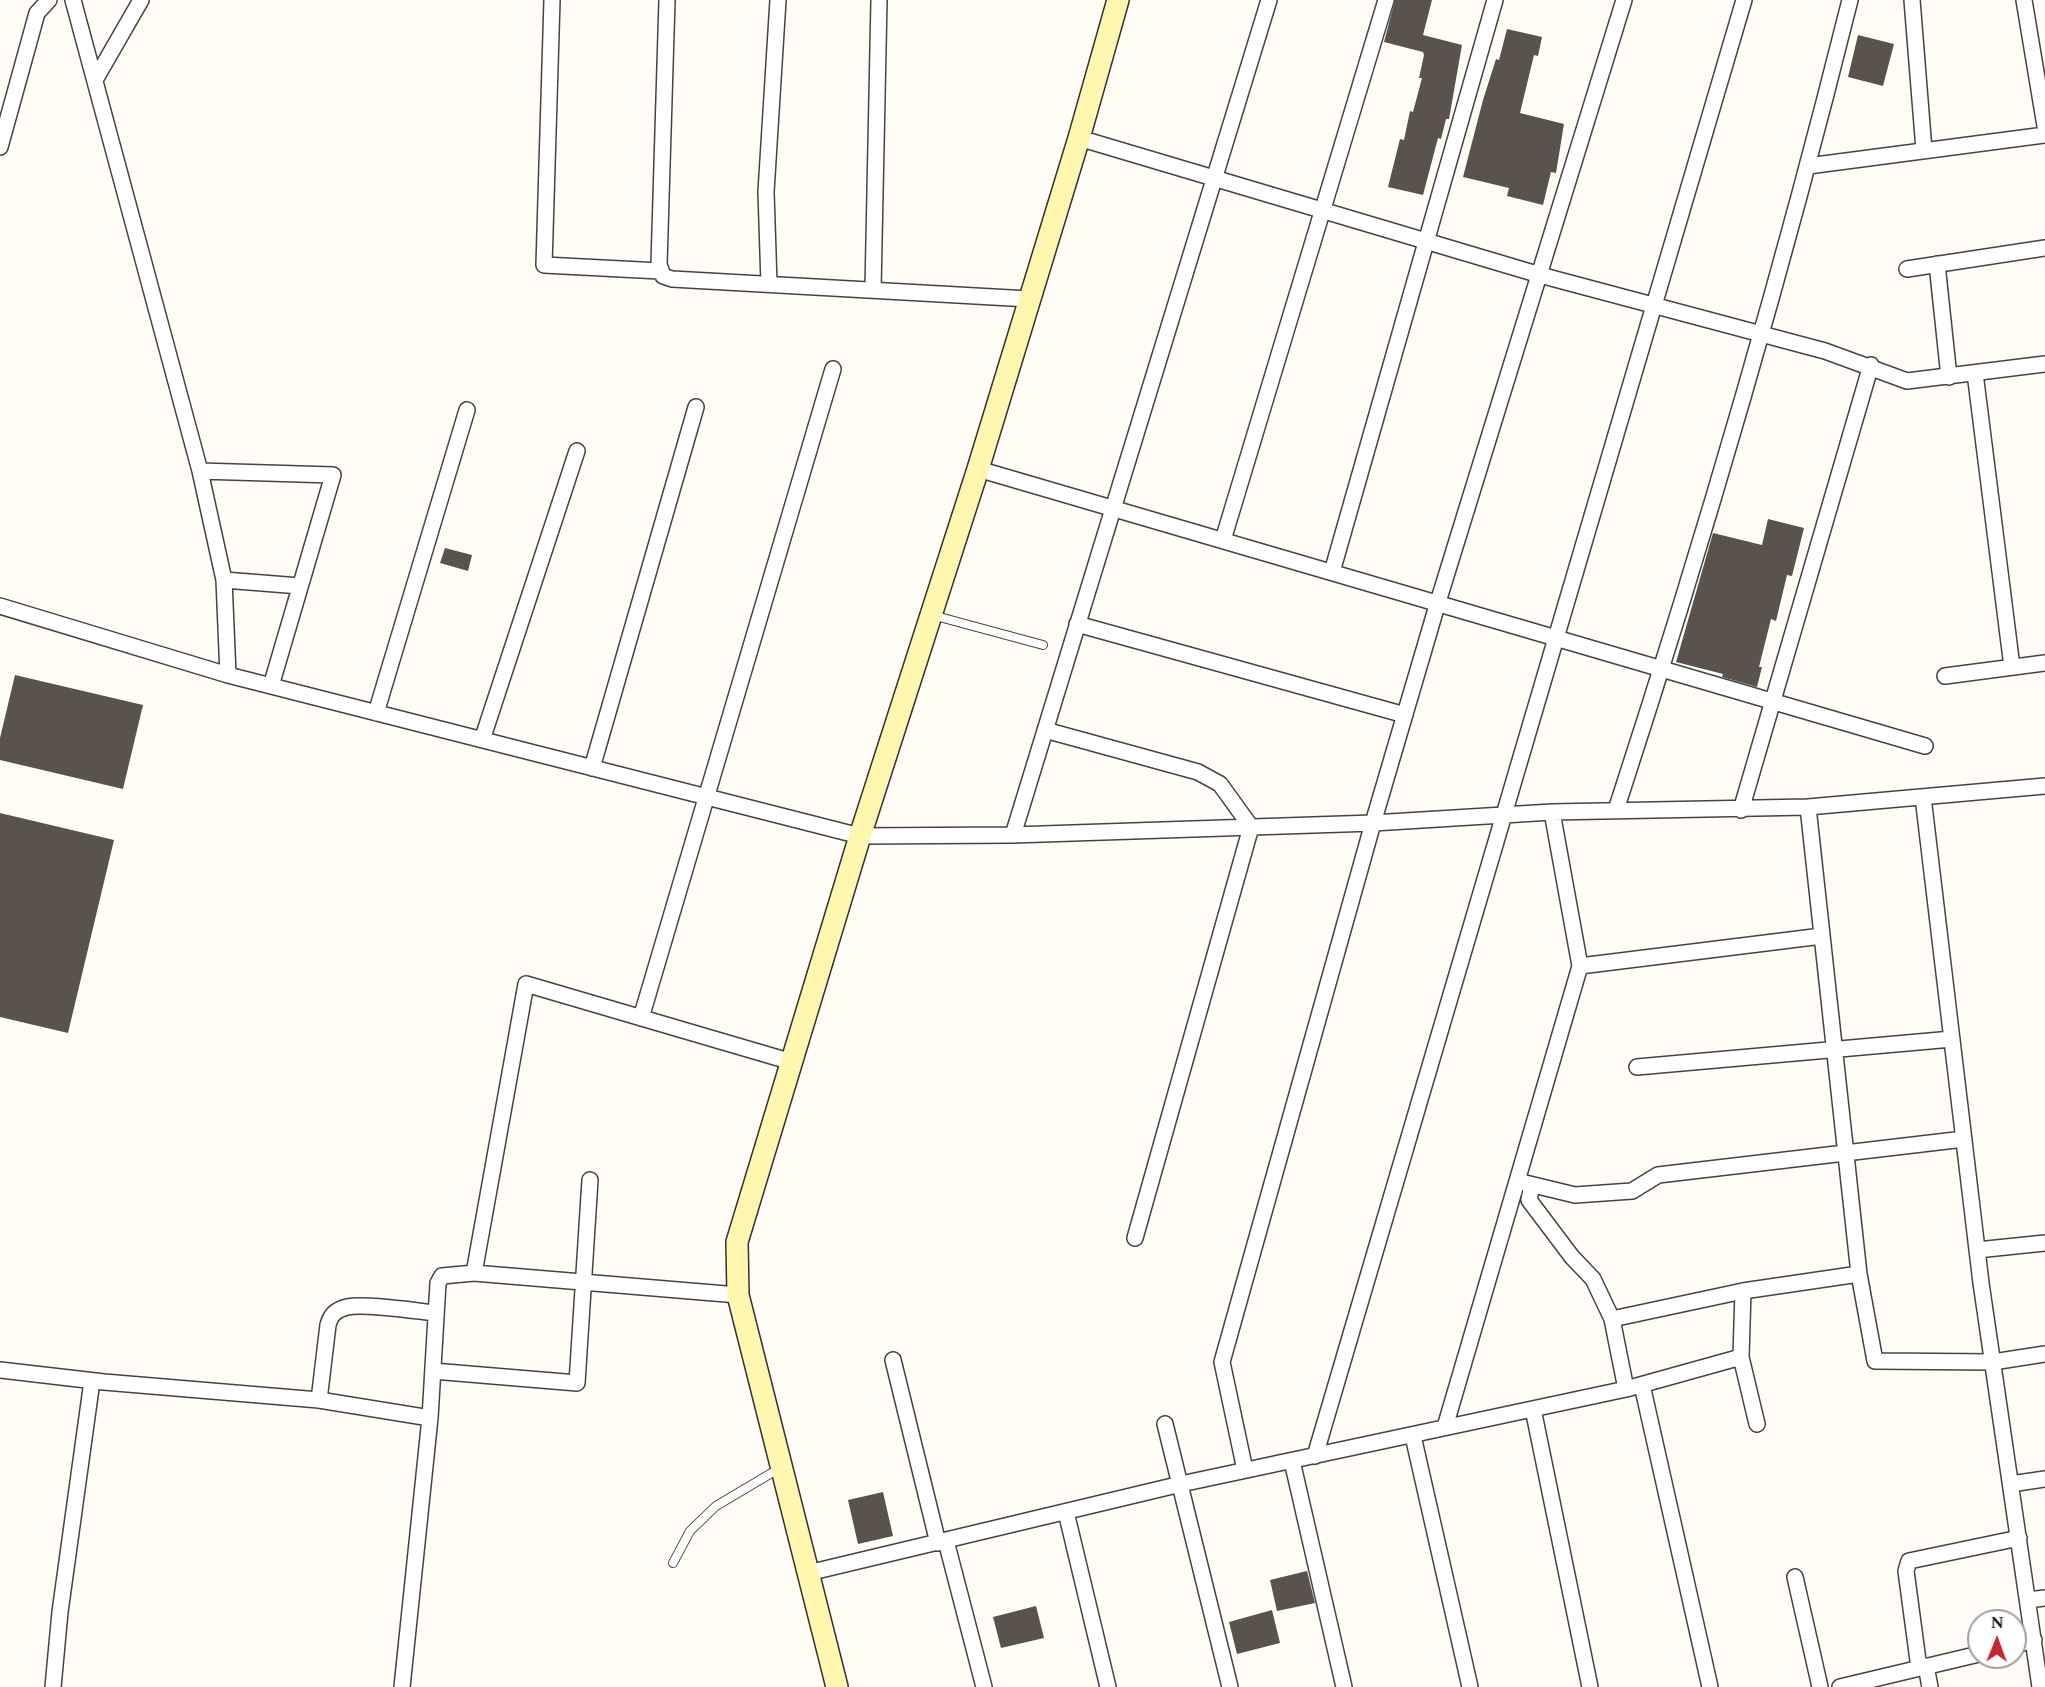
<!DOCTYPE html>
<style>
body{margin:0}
#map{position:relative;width:2045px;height:1687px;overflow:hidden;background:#fffdf5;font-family:Spectral,serif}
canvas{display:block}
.north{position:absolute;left:1967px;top:1609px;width:60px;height:60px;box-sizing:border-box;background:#fff;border:2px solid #a0a0a0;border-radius:50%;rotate:1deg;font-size:16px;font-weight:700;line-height:24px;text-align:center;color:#111}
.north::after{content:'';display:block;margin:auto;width:21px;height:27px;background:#c4262e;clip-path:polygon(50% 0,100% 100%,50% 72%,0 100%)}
</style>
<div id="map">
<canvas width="2045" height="1687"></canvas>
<div class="north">N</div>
</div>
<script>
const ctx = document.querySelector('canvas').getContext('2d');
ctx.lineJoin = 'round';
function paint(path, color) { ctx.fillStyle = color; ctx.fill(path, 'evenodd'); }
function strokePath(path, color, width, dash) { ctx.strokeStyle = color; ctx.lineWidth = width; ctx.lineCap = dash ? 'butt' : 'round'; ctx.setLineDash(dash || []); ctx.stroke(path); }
paint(new Path2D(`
 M 1395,0 L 1432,0 L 1423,35 L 1462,45 L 1449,119 L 1446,119 L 1441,139 L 1438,138 L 1423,195 L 1388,187 L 1400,139 L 1404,140 L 1410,111 L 1413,112 L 1422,78 L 1419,78 L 1424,55 L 1423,52 L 1384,42 Z
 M 1507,29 L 1542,37 L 1538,56 L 1534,55 L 1520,113 L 1564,124 L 1556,173 L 1551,172 L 1543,205 L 1507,196 L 1509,188 L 1463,177 L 1483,100 L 1496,59 L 1499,60 Z
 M 1858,35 L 1894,44 L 1883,86 L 1848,77 Z
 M 1768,519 L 1804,528 L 1792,576 L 1787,575 L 1776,621 L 1771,619 L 1759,667 L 1762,667 L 1757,687 L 1722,677 L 1723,674 L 1676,662 L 1713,533 L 1762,545 Z
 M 445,548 L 472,555 L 468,571 L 440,563 Z
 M 15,675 L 143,705 L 123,789 L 0,760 L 0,738 Z
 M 0,813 L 114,840 L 68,1033 L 0,1017 Z
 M 883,1492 L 893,1536 L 858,1544 L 848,1500 Z
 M 1307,1571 L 1315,1603 L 1277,1611 L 1270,1580 Z
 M 1036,1606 L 1044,1638 L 1001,1648 L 993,1617 Z
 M 1272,1610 L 1280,1643 L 1237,1654 L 1229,1622 Z`), '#5a524d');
const service = new Path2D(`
 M 932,615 L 1043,645
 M 673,1563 L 690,1531 L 716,1506 L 780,1468`);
const minor = new Path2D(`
 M 73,0 L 200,471 L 224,580 L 228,675
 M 552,0 L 544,265 L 660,271
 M 667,0 L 659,264 L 663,276 L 672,279 L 1029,299
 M 1912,0 L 1924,150
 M 2024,0 L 2045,126
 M 95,80 L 141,0
 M 1079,138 L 1540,275 L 1825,351 L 1907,381 L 2045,364
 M 0,147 L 37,13 L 49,0
 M 1808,166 L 2045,135
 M 1937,264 L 1949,377
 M 1907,269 L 2045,248
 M 769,284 L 766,192 L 778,0
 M 873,289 L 879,0
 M 1975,373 L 2012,667
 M 978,469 L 1925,746
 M 200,471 L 333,475 L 271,686
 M 1223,540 L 1386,0
 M 1332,572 L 1495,0
 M 224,580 L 300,586
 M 0,606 L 228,675 L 860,836 L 1013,835 L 1373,823 L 1552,812 L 1808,807 L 2045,786
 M 1077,624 L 1405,715
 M 1945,676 L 2045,663
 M 376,713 L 467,410
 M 1045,730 L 1198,772 L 1220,784 L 1251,827 L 1135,1238
 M 482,740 L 577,451
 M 592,768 L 696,407
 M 1923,797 L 1981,1283 L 2040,1687
 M 1616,810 C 1703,543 1782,273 1850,0
 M 1741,810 L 1871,365
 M 1013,835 L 1269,0
 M 1580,966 L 1822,936
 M 641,1018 L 833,369
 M 1637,1067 L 1952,1039
 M 1517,1181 L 1575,1195 L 1632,1191 L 1658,1175 L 1964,1139
 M 1532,1185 L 1529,1200 L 1572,1257 L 1593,1279 L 1612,1319 L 1626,1389
 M 1977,1250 L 2045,1243
 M 474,1273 L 526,984 L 792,1062
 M 1859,1274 L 1875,1361 L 1993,1362 L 2045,1354
 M 1612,1319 L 1743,1291
 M 1741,1357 L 1757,1424
 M 893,1360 L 938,1543
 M 0,1370 L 104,1382 L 319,1400 L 430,1418
 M 433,1371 L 577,1383 L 590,1180
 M 1642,1385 L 1710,1687
 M 319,1400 L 328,1325 C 331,1314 336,1310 347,1307 C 363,1303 416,1311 436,1313
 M 1533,1409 L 1590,1687
 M 1165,1424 L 1230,1687
 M 1445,1427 L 1580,966 L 1552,812
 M 1413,1436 L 1470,1687
 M 1315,1456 L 1744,0
 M 1292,1461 L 1344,1687
 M 1245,1470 L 1222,1362 L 1373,823 L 1438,602 L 1624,0
 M 2011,1484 L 2045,1479
 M 1066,1512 L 1108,1687
 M 946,1541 L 984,1687
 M 808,1573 L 1181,1484 L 1626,1389 L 1741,1357 L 1743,1291 L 1859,1274 L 1808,807
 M 1795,1577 L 1820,1687
 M 2028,1600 L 2045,1598
 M 2015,1645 L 2034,1640
 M 1926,1666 L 1930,1687
 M 1919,1668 L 1906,1571 L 1909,1561 L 2019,1538
 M 53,1687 L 60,1612 L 92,1381
 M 402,1687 L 430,1418 L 438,1283 L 442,1276 L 474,1273 L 738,1295
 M 1840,1687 L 1979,1654`);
const secondary = new Path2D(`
 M 837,1687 L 738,1295 L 737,1242 L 860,836 L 978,469 L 1079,138 L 1118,0`);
strokePath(service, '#444', 10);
strokePath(minor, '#444', 18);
strokePath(secondary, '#333', 24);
strokePath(service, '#fff', 8);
strokePath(minor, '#fff', 15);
strokePath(secondary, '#fff6b0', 21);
</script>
